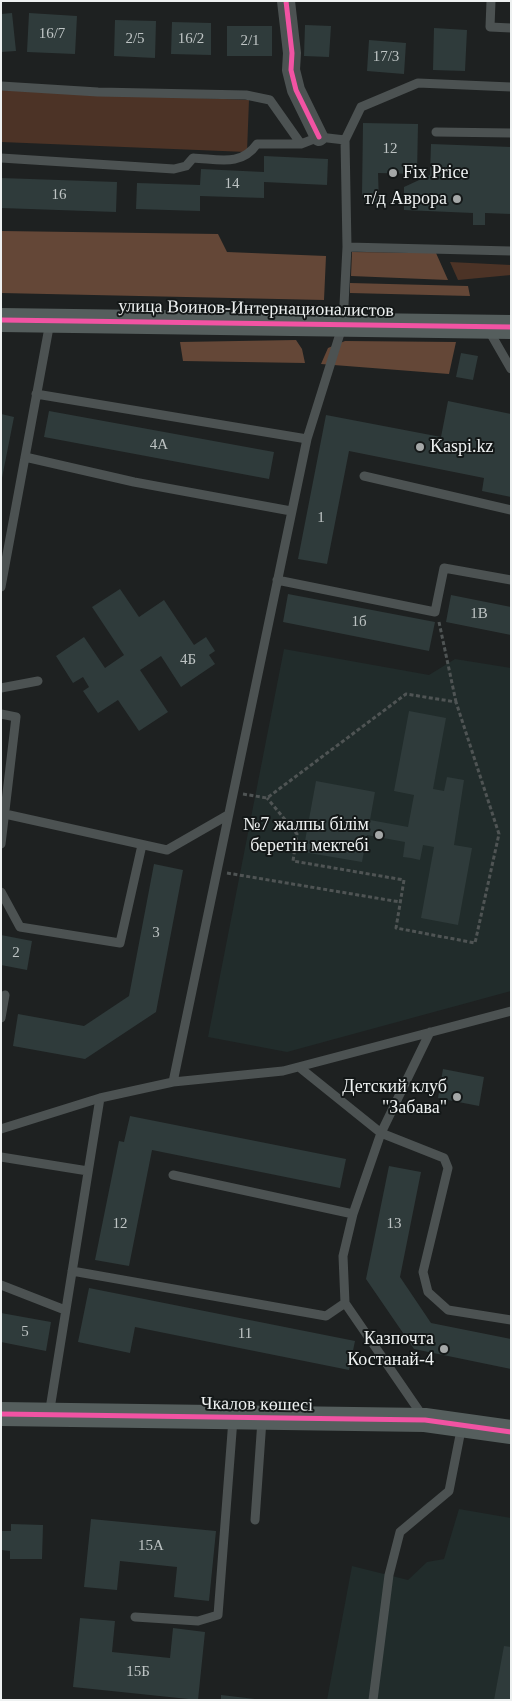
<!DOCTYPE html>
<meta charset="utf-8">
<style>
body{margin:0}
#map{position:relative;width:512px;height:1701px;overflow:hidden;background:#1e2121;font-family:Georgia,serif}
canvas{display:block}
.frame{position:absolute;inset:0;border:2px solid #eef1f1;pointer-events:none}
</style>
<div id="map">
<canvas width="512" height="1701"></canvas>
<div class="frame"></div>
</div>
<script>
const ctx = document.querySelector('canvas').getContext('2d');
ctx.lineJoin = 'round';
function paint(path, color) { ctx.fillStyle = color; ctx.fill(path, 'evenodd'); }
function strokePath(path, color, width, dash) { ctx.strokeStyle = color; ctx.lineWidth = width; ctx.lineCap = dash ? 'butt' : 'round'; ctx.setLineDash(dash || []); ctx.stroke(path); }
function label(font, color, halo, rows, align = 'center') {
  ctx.font = font + ' Georgia,serif'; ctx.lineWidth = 4; ctx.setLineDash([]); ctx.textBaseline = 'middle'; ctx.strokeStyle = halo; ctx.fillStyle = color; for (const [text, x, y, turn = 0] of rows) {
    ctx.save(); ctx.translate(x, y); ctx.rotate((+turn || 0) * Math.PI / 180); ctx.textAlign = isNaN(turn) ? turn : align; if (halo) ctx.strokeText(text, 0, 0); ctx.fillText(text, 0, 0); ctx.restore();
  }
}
paint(new Path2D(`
 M 284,649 L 429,675 L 455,659 L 511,668 L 511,991 L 287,1052 L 208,1037 Z
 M 459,1509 L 511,1518 L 511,1700 L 327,1700 L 352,1566 L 408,1580 L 427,1562 L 444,1559 Z`), '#212c2b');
paint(new Path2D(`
 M 1,90 L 249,100 L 247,152 L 1,142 Z
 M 450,262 L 511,265 L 511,275 L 458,280 Z`), '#4c3326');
paint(new Path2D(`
 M 1,231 L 218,234 L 227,252 L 326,256 L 324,300 L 1,293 Z
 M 352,252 L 436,253 L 448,280 L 351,276 Z
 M 350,283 L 468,286 L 470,296 L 350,293 Z
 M 296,340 L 302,349 L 305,363 L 183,361 L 180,342 Z
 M 345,341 L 456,342 L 449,374 L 321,364 L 328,348 Z`), '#644737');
paint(new Path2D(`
 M 12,13 L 16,51 L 1,52 L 1,14 Z
 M 29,13 L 77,16 L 75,54 L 27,52 Z
 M 115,20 L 156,21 L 155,58 L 114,56 Z
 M 172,22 L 211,23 L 211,55 L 171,54 Z
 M 305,25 L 331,26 L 329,57 L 304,56 Z
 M 227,26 L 272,26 L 272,56 L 227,56 Z
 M 434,28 L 467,30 L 465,71 L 433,70 Z
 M 369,40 L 406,43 L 404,74 L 367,71 Z
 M 363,123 L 418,124 L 417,174 L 378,173 L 379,202 L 366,203 L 362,195 Z
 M 431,144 L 511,147 L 511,214 L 485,213 L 485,225 L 473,225 L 473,213 L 404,210 L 404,187 L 430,175 Z
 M 264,156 L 328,159 L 327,185 L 264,182 L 264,198 L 200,196 L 200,211 L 136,209 L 137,183 L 200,185 L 201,169 L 264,172 Z
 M 1,178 L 117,182 L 116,212 L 1,208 Z
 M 461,353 L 478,356 L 473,380 L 456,377 Z
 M 448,401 L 511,414 L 511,497 L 482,491 L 484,478 L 349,451 L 327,564 L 298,559 L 326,415 L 441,437 Z
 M 49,411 L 274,452 L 269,479 L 44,437 Z
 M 1,414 L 14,417 L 2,478 L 1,478 Z
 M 120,589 L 139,617 L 164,600 L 194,645 L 206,637 L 215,651 L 209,655 L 215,664 L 181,687 L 161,656 L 140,670 L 168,712 L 139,731 L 118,700 L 98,713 L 83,691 L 89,687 L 83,677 L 73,683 L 56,656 L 84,637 L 105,668 L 124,655 L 92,607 Z
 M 288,594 L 435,622 L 429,651 L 283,622 Z
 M 451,595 L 511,607 L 511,635 L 446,622 Z
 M 409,711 L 446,718 L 433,789 L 444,791 L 447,777 L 464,780 L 454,845 L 472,848 L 458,925 L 421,918 L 434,847 L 423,845 L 420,860 L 411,858 L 403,857 L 405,842 L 367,835 L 362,862 L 303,852 L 316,781 L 375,792 L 370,820 L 408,827 L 414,795 L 394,791 Z
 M 154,864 L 183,870 L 156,1012 L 85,1059 L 13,1046 L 18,1014 L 84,1026 L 129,996 Z
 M 1,935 L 32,941 L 27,970 L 1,965 Z
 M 443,1069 L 484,1077 L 479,1106 L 438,1098 Z
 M 130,1116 L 346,1159 L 340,1188 L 152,1150 L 129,1266 L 95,1260 L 119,1141 L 124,1142 Z
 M 389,1166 L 421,1172 L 400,1277 L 431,1323 L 511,1339 L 511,1369 L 414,1349 L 366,1279 Z
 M 89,1288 L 355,1341 L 349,1370 L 135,1327 L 130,1353 L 78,1342 Z
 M 1,1313 L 51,1322 L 46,1351 L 1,1342 Z
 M 91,1519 L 216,1531 L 209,1601 L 174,1597 L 177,1567 L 120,1561 L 117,1590 L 84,1587 Z
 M 11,1524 L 43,1525 L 42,1559 L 10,1559 L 10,1551 L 1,1550 L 1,1531 L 11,1531 Z
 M 80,1618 L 115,1621 L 112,1652 L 170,1658 L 173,1628 L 205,1632 L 198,1700 L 73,1687 Z
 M 504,1646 L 511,1647 L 511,1700 L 494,1700 Z
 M 221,1695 L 255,1699 L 254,1700 L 221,1700 Z`), '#2f3b3b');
strokePath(new Path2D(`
 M 439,622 L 456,702
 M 243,794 L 267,798 L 406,694 L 456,702 L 499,834 L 475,943 L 396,928 L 404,880 L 293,861 L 297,834 L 267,798
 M 227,873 L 400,902`), '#4f5454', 3, [4, 2.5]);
strokePath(new Path2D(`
 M 491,1 L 490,27 L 511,28
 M 1,86 L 98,92 L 246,95 L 270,100 L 301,144
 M 436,132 L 511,133
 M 1,158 L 174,169 L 186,166 L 193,158 C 218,159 241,167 257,144 L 301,144 L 319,137 L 345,140
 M 347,247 L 511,251
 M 488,329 L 511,369
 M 36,394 L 307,439
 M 25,457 L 134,482 L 291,511
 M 364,476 L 511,510
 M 277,580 L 435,612 L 444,568 L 511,580
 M 1,587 L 50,322
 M 1,688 L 38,681
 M 1,714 L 16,717 L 1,844
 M 5,814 L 167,850 L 228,815
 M 1,892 L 20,927 L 120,943 L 142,845
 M 1,1018 L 5,995
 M 299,1067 L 381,1133 L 444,1158 L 448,1168 L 423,1272 L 428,1292 L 448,1310 L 511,1320
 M 173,1082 L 307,439 L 343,324 L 347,247 L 345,140 L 361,107 L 418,83 L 511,87
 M 1,1129 L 100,1098 L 173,1082 L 283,1071 L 511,1011
 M 1,1157 L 88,1171
 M 173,1175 L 353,1214
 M 72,1271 L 326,1316 L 345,1303
 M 1,1285 L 65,1310
 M 49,1415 L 100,1098
 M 424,1418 L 345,1303 L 343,1256 L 353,1214 L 381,1133 L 430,1032
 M 255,1520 L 262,1420
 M 135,1617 L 198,1621 L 218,1615 L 233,1419
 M 373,1700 L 389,1575 L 400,1532 L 449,1491 L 462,1425`), '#4c5252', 9);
strokePath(new Path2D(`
 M 286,1 L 292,53 L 291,70 L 296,90 L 319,137`), '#4c5252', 18);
strokePath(new Path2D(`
 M 1,320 L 511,327
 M 1,1414 L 425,1420 L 511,1432`), '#555e5d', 24);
strokePath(new Path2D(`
 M 286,1 L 292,53 L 291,70 L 296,90 L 319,137
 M 1,320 L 511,327
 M 1,1414 L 425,1420 L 511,1432`), '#f153a3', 5);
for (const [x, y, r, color] of [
 [393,173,5,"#a5a8a8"],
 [457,199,5,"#a5a8a8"],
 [420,447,5,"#a5a8a8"],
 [379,835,5,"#a5a8a8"],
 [457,1097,5,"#a5a8a8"],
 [444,1349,5,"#a5a8a8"]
]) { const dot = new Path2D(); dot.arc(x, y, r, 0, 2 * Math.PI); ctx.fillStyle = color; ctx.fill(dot); strokePath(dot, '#141818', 2); }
label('15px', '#bec4c4', null, [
 ["16/7",52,34],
 ["2/5",135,39],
 ["16/2",191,39],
 ["2/1",250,41],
 ["17/3",386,57],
 ["12",390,149],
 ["14",232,184],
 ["16",59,195],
 ["4А",159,445],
 ["1",321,518],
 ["1В",479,614],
 ["1б",359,622],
 ["4Б",188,660],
 ["3",156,933],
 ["2",16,953],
 ["12",120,1224],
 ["13",394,1224],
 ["5",25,1332],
 ["11",245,1334],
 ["15А",151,1546],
 ["15Б",138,1672]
]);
label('18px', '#eef1f1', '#141818', [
 ["Fix Price",403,173,"left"],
 ["т/д Аврора",447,199],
 ["Kaspi.kz",430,447,"left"],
 ["№7 жалпы білім",369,825],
 ["беретін мектебі",369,846],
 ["Детский клуб",447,1087],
 ["\"Забава\"",447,1108],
 ["Казпочта",434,1339],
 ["Костанай-4",434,1360]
], 'right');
label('18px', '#eef1f1', '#141818', [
 ["улица Воинов-Интернационалистов",256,309,1],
 ["Чкалов көшесі",257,1405,1]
]);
</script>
